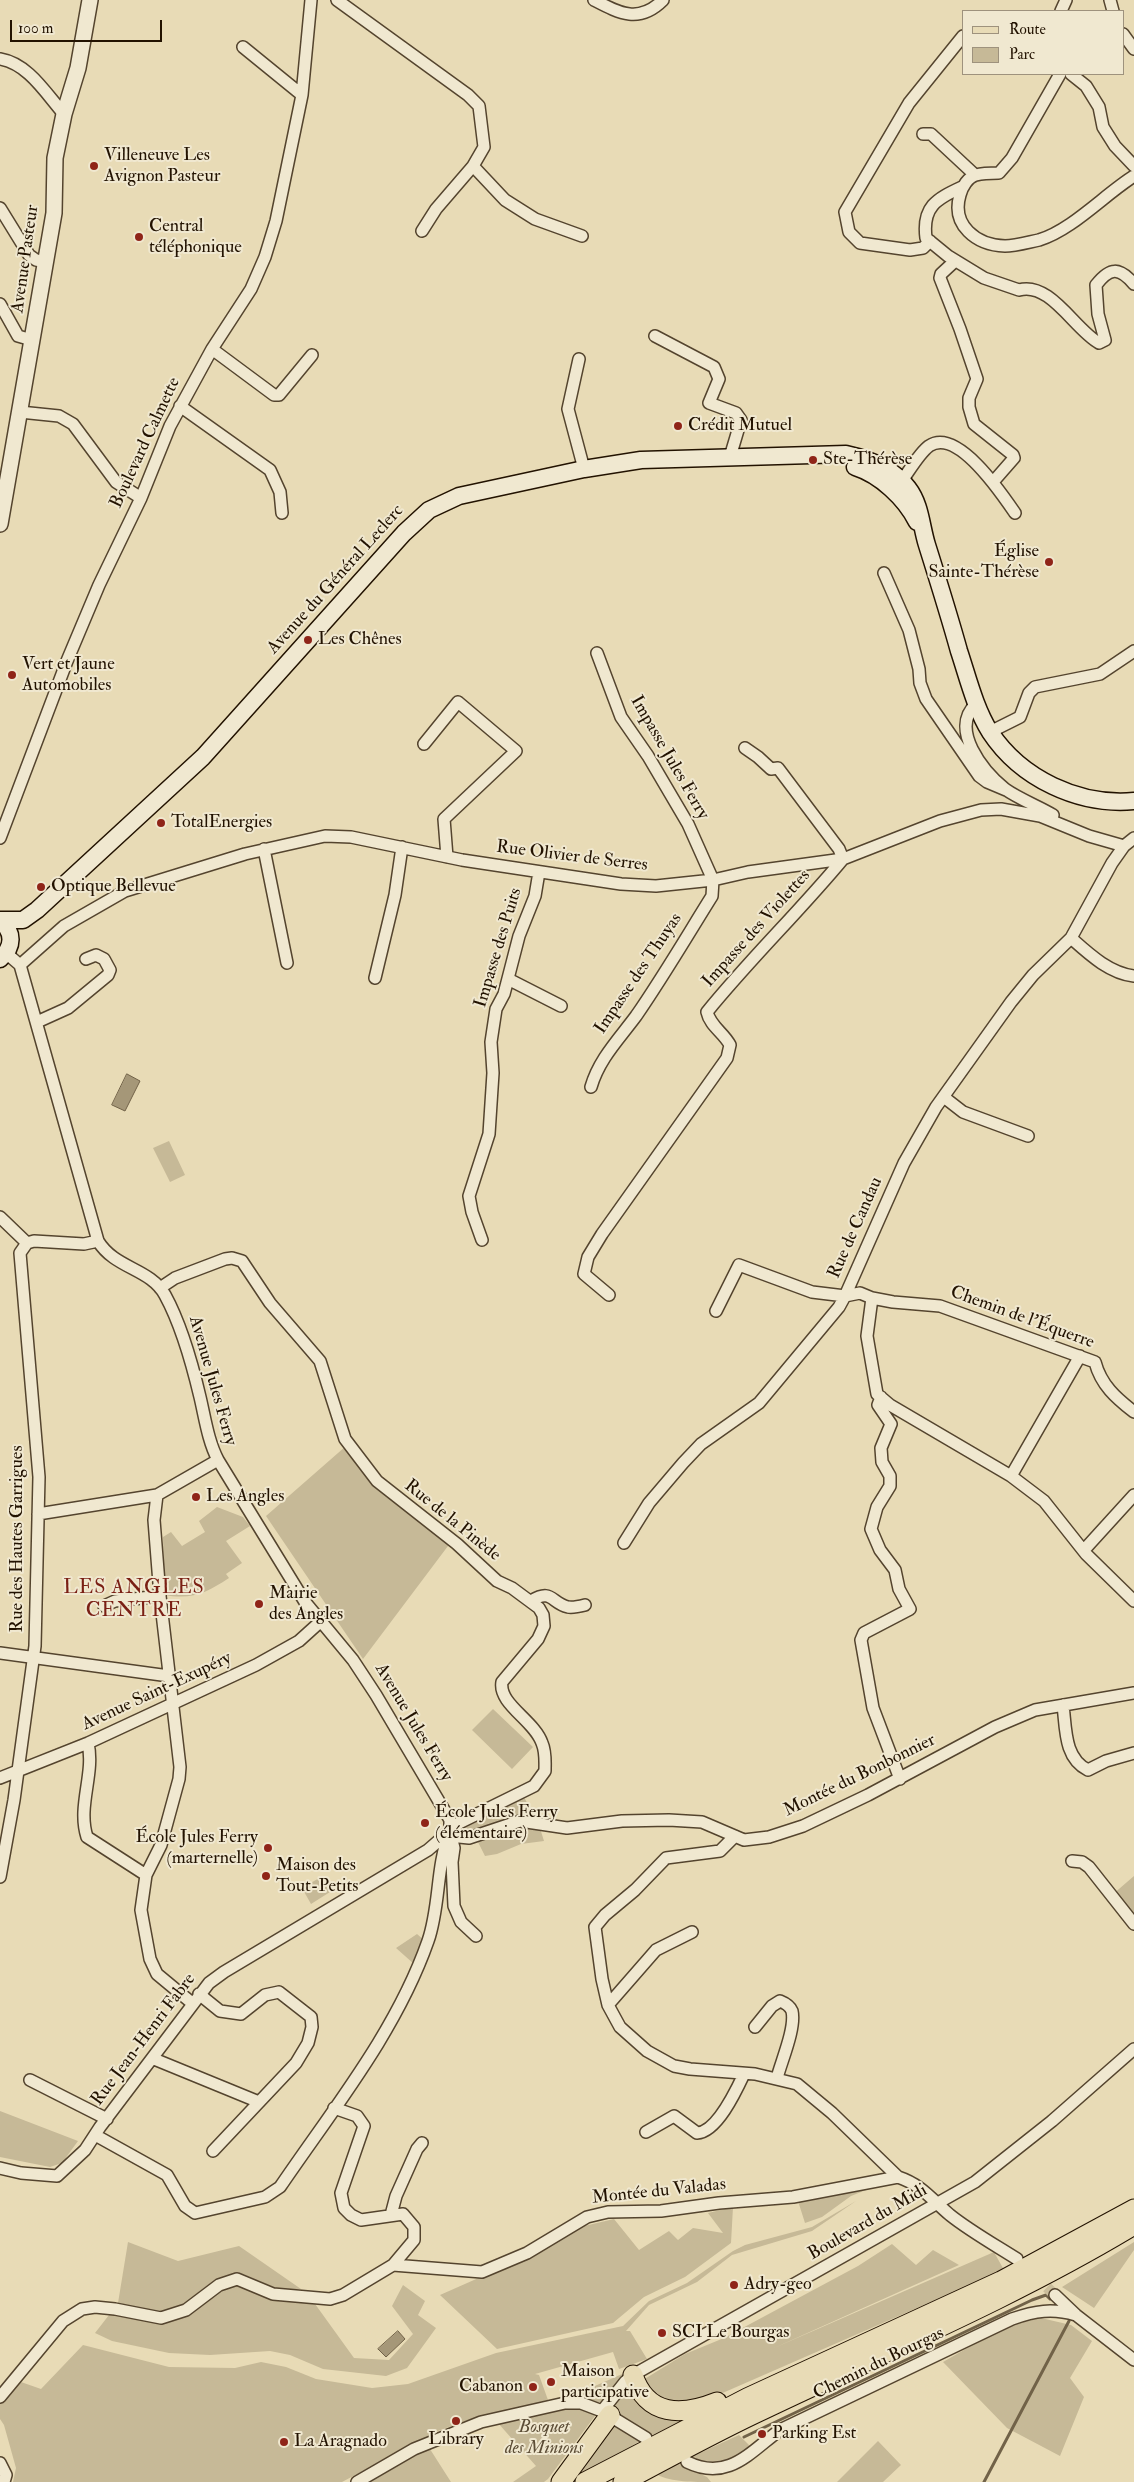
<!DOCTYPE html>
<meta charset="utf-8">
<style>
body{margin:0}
#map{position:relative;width:1134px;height:2482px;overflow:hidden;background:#e8dbb6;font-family:"IM FELL Double Pica",serif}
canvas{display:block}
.legend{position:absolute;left:962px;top:10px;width:162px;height:65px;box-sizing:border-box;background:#f0e8d0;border:1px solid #9e927d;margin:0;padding:6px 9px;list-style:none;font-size:15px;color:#221200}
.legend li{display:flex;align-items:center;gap:10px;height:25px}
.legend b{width:25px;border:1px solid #9e927d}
.scale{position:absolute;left:10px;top:20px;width:152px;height:22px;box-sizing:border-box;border:2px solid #221200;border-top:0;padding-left:6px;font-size:15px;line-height:18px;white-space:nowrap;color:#221200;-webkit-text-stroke:4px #f0e8d0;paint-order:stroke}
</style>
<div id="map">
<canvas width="1134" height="2482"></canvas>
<ul class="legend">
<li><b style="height:6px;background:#e8dbb6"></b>Route</li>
<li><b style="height:14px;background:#c6b997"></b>Parc</li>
</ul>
<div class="scale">100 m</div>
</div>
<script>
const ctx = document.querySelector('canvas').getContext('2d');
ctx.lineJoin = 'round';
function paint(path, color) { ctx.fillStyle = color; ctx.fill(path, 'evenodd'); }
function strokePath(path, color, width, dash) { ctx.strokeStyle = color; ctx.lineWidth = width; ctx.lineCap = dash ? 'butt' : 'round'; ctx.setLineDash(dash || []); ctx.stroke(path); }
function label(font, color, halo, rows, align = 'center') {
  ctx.font = font + ' "IM FELL Double Pica",serif'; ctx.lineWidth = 4; ctx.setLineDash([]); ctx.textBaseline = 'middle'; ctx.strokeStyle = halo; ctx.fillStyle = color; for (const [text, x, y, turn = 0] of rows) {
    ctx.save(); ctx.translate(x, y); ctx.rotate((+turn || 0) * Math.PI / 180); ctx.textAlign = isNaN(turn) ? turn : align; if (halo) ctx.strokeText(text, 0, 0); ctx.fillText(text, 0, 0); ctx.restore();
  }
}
paint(new Path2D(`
 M 169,1141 L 185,1175 L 170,1182 L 153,1148 Z
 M 346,1446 L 385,1494 L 451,1542 L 363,1659 L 266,1516 Z
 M 217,1507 L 243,1517 L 250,1526 L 226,1541 L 242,1563 L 226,1574 L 229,1578 C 206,1593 193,1600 164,1595 L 163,1537 L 171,1532 L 182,1546 L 205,1532 L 199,1521 Z
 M 493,1709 L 533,1747 L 512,1769 L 472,1730 Z
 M 524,1797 L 534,1816 L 514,1814 L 474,1833 L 462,1826 Z
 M 519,1825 L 539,1825 L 544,1841 L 521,1844 L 497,1854 L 485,1856 L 478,1842 Z
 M 1134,1876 L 1134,1921 L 1112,1895 Z
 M 321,1877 L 330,1892 L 311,1904 L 302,1888 Z
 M 417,1934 L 425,1941 L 414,1964 L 396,1948 Z
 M 0,2111 L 78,2141 L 62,2163 L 50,2167 L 0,2157 Z
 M 876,2186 L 851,2196 L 822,2217 L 805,2223 L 798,2201 Z
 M 856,2201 L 812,2231 L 732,2255 L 697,2282 L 649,2305 L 626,2331 L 630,2331 L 647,2359 L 619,2369 L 613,2352 L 535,2374 L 539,2375 L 548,2400 L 468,2420 L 438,2431 L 342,2482 L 13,2482 L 16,2468 L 4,2425 L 0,2419 L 0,2402 L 21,2382 L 41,2389 L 83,2345 L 169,2367 L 235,2368 L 261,2362 L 286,2367 L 316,2379 L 372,2388 L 408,2384 L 496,2353 L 623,2326 L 649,2301 L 687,2283 L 733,2251 L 745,2245 L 812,2227 Z
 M 733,2207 L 731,2243 L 685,2277 L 644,2297 L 613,2323 L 497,2349 L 440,2295 L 535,2253 L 580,2227 L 614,2219 L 639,2250 L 669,2231 L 678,2240 L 693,2228 L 723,2233 L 708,2213 Z
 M 128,2242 L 178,2261 L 239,2246 L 301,2289 L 278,2289 L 243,2274 L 227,2277 L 208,2285 L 183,2305 L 160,2313 L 118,2303 Z
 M 1134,2242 L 1134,2250 L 1094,2308 L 1062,2287 Z
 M 892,2244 L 916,2265 L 933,2250 L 959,2265 L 774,2348 L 994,2252 L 1004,2270 L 718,2395 C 701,2400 670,2412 654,2397 C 650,2392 646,2385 643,2380 L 685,2354 L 724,2338 L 858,2266 Z
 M 240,2285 C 263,2298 284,2299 310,2297 L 354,2358 L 389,2360 L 413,2334 L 392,2306 L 403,2285 L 425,2301 L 418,2315 L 436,2328 L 407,2368 L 386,2376 L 323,2369 L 290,2355 L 270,2351 L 210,2355 L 169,2353 L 112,2341 L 95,2333 L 109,2315 L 179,2319 L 219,2291 Z
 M 1041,2318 L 1071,2325 L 1092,2341 L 1070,2378 L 1084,2397 L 1060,2456 L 1007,2428 L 943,2362 L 1004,2327 Z
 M 636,2368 C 627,2378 603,2411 589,2402 C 586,2400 583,2395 581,2392 Z
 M 629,2387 L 681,2420 L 678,2423 L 653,2435 L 613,2410 L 613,2405 Z
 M 570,2408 L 582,2408 L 595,2416 L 548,2479 L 544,2482 L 513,2482 L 536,2466 L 498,2423 Z
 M 612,2423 L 640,2441 L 572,2482 Z
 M 739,2435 L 749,2445 L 746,2452 L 716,2466 L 689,2458 Z
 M 878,2441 L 901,2465 L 883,2482 L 837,2482 Z
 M 428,2446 L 451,2482 L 365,2482 L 410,2455 L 412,2457 Z
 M 677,2463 L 707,2477 L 711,2482 C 696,2482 670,2482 658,2475 Z`), '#c6b997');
const water = new Path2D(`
 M 127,1074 L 140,1081 L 125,1111 L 112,1105 Z
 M 398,2331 L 405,2339 L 386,2357 L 378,2349 Z`);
paint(water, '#a59778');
strokePath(water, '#716248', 1);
strokePath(new Path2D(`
 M 744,2437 L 1032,2300 L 1046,2295 L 1050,2299
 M 984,2482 L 1069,2321`), '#716248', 3);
strokePath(new Path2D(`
 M 1035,2276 L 1055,2295`), '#cabd9b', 11, [11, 5.5]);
const minor = new Path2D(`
 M 337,0 L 468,95 L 479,106 L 484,147 L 473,166 L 436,209 L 422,231
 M 594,0 C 619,13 639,24 663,0
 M 1110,0 L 1113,11
 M 1061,11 L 1066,0
 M 1123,34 L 1134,49
 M 243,47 L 302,95
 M 0,59 C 29,64 46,94 64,114
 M 1060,74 L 1012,158 L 999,173 C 992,173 983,173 976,175 C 968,177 962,187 960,195 C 951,225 976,245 1005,246 C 1015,246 1029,242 1039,240 C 1072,230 1104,195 1134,176
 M 1071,74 L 1086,86 L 1099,107 L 1103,127 L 1115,146 L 1134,166
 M 923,134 L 931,134 L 975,175
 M 473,166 L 505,200 L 535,219 L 582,236
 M 962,187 C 936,199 922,207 926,238 L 948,256 L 984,278 L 1019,290 C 1050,281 1075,330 1099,343 L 1105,340 L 1098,314 L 1096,285 C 1110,267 1119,267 1134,284
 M 0,208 L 29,255 L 36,260 L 46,262
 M 930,241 L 923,248 L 910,250 L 860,243 L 849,232 L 845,212 L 909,103 L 963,36
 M 955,261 L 941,274 L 940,278 L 960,329 L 977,379 L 969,398 L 969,407 L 974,424 L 1013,455 L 1014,458 L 993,482
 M 0,304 L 18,336 L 32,340
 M 655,336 L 714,367 L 719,379 L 709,403 L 736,413 L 741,420 L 730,457
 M 212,349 L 274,395 L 279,395 L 312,355
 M 579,359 L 568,409 L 584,469
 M 180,406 L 270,470 L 280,492 L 282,513
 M 20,412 L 59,416 L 73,424 L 116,482 L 141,498
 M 898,486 C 907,475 918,454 929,446 C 957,427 1002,494 1015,513
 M 884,573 L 909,630 L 919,669 L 920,683 L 926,699 L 979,776 L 987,782 L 1006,790
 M 976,704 C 949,729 983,771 1005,789 C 1019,799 1038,806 1053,815
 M 990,732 L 1020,717 L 1029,693 L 1035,687 L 1100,674 L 1134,651
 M 424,744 L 458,702 L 516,751 L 444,819 L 447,857
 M 0,838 L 67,661 L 99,585 L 141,498 L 170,426 L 212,349 L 251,289 L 265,257 L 276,221 L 302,95 L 311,0
 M 1124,846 L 1112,863 L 1071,938 L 1033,975 L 1011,1002 L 936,1107 L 904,1163 L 845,1296 L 860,1293 L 872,1298 L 867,1336 L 877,1394 L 890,1405 L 1011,1476 L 1044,1501 L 1086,1554 L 1134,1601
 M 264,849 L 287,963
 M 1071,938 C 1089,954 1109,973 1134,976
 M 6,953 L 20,965 L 98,1241 C 115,1269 150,1268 165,1295 C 182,1326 192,1363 200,1397 C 205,1418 208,1441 218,1460 L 305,1602 L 353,1660 L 376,1695 L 450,1820 L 450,1832 L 454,1848 L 452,1862 L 454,1906 L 461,1922 L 476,1936
 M 20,965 L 64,926 L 125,891 L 245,854 L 325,836 L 351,837 L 462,860 L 621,884 L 656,886 L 713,880 L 748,872 L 843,859 L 940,821 L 981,810 L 1001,809 L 1040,816 L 1089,836 L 1124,846 L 1134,838
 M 375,978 L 395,895 L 402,847
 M 508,979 L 561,1006
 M 37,1022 L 68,1008 L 108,975 L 110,970 L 104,959 L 96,955 L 86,959
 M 591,1087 C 599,1059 619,1039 636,1016 C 663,977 687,936 712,896 L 713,880 L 688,824 L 648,756 L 621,717 L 597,653
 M 945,1098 L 963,1112 L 1028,1136
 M 0,1217 L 27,1243
 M 482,1240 L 472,1212 L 469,1196 L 489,1134 L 493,1073 L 491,1042 L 496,1009 L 504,994 L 519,936 L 535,896 L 539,872
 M 609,1295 L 584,1274 L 588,1257 L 602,1234 L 727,1058 L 730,1045 C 724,1033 710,1026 707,1012 C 750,959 799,912 843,859 L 839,849 L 778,768 L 771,769 L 758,757 L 745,748
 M 872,1298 L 893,1302 L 940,1306 L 1095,1362 C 1101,1385 1116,1398 1134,1412
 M 881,1397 L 878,1405 L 891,1424 L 881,1448 L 882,1462 L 890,1476 L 890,1486 L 877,1507 L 871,1529 L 880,1550 L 895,1570 L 899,1589 L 910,1609 L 864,1633 L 861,1640 L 873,1708 L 900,1779
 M 1011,1476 L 1080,1356
 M 157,1495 L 154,1520 L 160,1596 L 180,1767 L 179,1779 L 161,1845 L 146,1875 L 141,1910 L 150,1959 L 157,1974 L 192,2003
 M 38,1514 L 157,1495 L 218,1460
 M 624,1543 L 649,1503 L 683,1463 L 701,1444 L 759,1403 L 839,1307 L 845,1296 L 812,1292 L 739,1265 L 716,1311
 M 1084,1550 L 1134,1495
 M 531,1601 C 552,1588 551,1603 568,1607 C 573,1608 581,1606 585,1605
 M 104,1606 L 115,1601 L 160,1596
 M 0,1653 L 169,1676
 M 1063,1705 C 1066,1729 1064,1758 1088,1770 L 1106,1761 L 1134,1753
 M 88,1743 C 95,1774 77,1806 87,1837 L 146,1875
 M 0,1778 L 88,1743 L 256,1665 L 299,1641 L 320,1622
 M 450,1832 L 459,1837 L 469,1838 L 520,1821 L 567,1828 L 622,1821 L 669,1820 L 702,1822 L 744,1840 L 769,1837 L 803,1826 L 868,1795 L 995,1727 L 1035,1710 L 1134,1693
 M 735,1836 L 720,1851 L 666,1858 L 635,1890 L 605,1915 L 595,1927 L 602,1979 L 608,2005 L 620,2027 L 647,2051 L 674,2066 L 690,2069 L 755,2074 L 797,2084 L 832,2113 L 898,2177
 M 1072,1861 L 1082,1862 L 1089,1867 L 1134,1924
 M 0,1877 L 14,1800 L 35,1646 L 39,1477 L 20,1253 L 27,1243 L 34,1241 L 84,1244 L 98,1241
 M 199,1994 L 220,2011 L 241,2014 L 265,1995 L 279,1992 L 311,2017 L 312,2027 L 308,2043 L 296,2063 L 213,2151
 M 608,2005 L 656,1950 L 692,1932
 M 755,2027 L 772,2006 L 780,2001 C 785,2003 790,2006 792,2011 C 796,2028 781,2062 777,2078
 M 154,2059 L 259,2102
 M 30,2080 L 107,2119
 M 334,2108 L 357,2116 L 364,2126 L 341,2193 L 344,2208 L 351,2215 L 361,2220 L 403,2214 L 414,2227 L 414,2240 L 393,2265
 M 646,2132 L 674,2116 L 697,2133 C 717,2132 736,2091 744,2074
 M 95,2135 L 167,2175 L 185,2206 L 195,2213 L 265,2197 L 280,2187 C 333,2109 396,2032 428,1941 C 440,1907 436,1868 449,1834
 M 0,2168 L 21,2173 L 57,2176 L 85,2150 L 100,2127 L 209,1983 L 224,1972 L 428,1850 L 459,1823 L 534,1786 L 545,1771 C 545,1761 546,1752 542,1743 C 534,1720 498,1704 502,1682 L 538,1639 L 544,1626 L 543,1615 L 539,1608 L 512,1588 L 497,1581 L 457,1544 L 377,1481 L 345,1439 L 320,1361 L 270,1303 L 242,1261 L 232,1258 L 225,1259 L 175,1278 L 160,1288
 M 391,2215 L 396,2196 L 417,2149 L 422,2143
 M 1055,2295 L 1076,2315 L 1134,2360
 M 0,2397 L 63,2321 L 82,2309 L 95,2307 L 115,2309 L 161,2318 L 186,2310 L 219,2285 L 237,2279 L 273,2294 L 330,2299 L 343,2295 L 393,2265 L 482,2272 L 527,2253 L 587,2217 L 608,2212 L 661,2211 L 719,2203 L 793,2197 L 898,2177 C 922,2185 931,2199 950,2215 C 970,2231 995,2245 1017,2259
 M 602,2411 L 625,2382 L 633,2375 L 975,2182 L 1052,2121 L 1134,2049
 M 687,2462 C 728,2482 750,2452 780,2430 L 1012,2319 C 1035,2311 1052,2308 1076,2315
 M 0,2463 L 6,2475 L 4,2482
 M 357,2482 L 414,2449 L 481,2422 L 565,2403 L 581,2403 L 602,2411 L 646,2438`);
const tertiary = new Path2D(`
 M 0,524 L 54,213 L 55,158 L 64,114 L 78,68 L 90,0`);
const secondary = new Path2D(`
 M 855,467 C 880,475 905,498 917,522
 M 0,920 L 23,920 L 37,910 L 203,757 L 404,533 L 429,510 L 459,496 L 584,469 L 641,460 L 846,454 C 869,459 894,469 908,488 C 921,505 921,526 927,545 C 938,580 949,615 959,651 C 968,678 975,708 990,732 C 1021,779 1079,806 1134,801
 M 0,920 C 14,932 14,947 0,959`);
const primary = new Path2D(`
 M 633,2375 C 647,2417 682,2416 717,2402
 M 561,2482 L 610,2415
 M 585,2482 L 747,2398 L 1001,2281 L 1134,2209
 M 623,2482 C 666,2459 710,2435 754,2414 C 881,2353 1013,2298 1134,2225`);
strokePath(minor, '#54442e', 14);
strokePath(tertiary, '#54442e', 18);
strokePath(secondary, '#221200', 19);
strokePath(primary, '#221200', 21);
strokePath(minor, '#f0e8d0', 11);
strokePath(tertiary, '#f0e8d0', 15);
strokePath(secondary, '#f0e8d0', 16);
strokePath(primary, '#e8dbb6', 19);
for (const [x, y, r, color] of [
 [94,166,5,"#8f2418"],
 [139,237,5,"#8f2418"],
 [678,426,5,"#8f2418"],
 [813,460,5,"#8f2418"],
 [1049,562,5,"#8f2418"],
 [308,640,5,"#8f2418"],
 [12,675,5,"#8f2418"],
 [161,823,5,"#8f2418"],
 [41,887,5,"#8f2418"],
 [196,1497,5,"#8f2418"],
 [259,1604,5,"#8f2418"],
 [425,1823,5,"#8f2418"],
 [268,1848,5,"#8f2418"],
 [266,1876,5,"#8f2418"],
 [734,2285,5,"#8f2418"],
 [662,2333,5,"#8f2418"],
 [551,2382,5,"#8f2418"],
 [533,2387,5,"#8f2418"],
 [456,2421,5,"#8f2418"],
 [762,2434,5,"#8f2418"],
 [284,2442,5,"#8f2418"]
]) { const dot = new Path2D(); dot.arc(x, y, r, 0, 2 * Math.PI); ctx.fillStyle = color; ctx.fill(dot); strokePath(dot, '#f0e8d0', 2); }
label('18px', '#221200', '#f0e8d0', [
 ["Villeneuve Les",104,156],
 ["Avignon Pasteur",104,177],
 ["Central",149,227],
 ["téléphonique",149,248],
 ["Crédit Mutuel",688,426],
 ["Ste-Thérèse",823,460],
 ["Église",1039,552,"right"],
 ["Sainte-Thérèse",1039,573,"right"],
 ["Les Chênes",318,640],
 ["Vert et Jaune",22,665],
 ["Automobiles",22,686],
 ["TotalEnergies",171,823],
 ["Optique Bellevue",51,887],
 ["Les Angles",206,1497],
 ["Mairie",269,1594],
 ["des Angles",269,1615],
 ["École Jules Ferry",435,1813],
 ["(élémentaire)",435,1834],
 ["École Jules Ferry",258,1838,"right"],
 ["(marternelle)",258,1859,"right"],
 ["Maison des",276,1866],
 ["Tout-Petits",276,1887],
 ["Adry-geo",744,2285],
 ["SCI Le Bourgas",672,2333],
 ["Maison",561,2372],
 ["participative",561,2393],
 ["Cabanon",523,2387,"right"],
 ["Parking Est",772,2434],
 ["Library",456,2440,"center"],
 ["La Aragnado",294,2442]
], 'left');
label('18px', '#221200', '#f0e8d0', [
 ["Avenue Pasteur",26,259,-82],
 ["Boulevard Calmette",146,443,-65],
 ["Avenue du Général Leclerc",336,580,-48],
 ["Impasse Jules Ferry",669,758,60],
 ["Rue Olivier de Serres",572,857,7],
 ["Impasse des Violettes",757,929,-48],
 ["Impasse des Puits",499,948,-73],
 ["Impasse des Thuyas",639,974,-56],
 ["Rue de Candau",856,1228,-66],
 ["Chemin de l'Équerre",1022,1318,20],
 ["Avenue Jules Ferry",212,1381,74],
 ["Rue de la Pinède",452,1521,39],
 ["Rue des Hautes Garrigues",18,1539,-90],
 ["Avenue Saint-Exupéry",157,1692,-25],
 ["Avenue Jules Ferry",413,1723,59],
 ["Montée du Bonbonnier",860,1776,-26],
 ["Rue Jean-Henri Fabre",144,2040,-53],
 ["Montée du Valadas",659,2192,-6],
 ["Boulevard du Midi",868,2223,-30],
 ["Chemin du Bourgas",879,2364,-26]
]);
label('italic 18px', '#5b4c35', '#f0e8d0', [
 ["Bosquet",544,2428],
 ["des Minions",544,2449]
]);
ctx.letterSpacing = '1px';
label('20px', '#7a1f14', '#f0e8d0', [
 ["LES ANGLES",134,1589],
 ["CENTRE",134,1612]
]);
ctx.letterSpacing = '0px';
</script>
